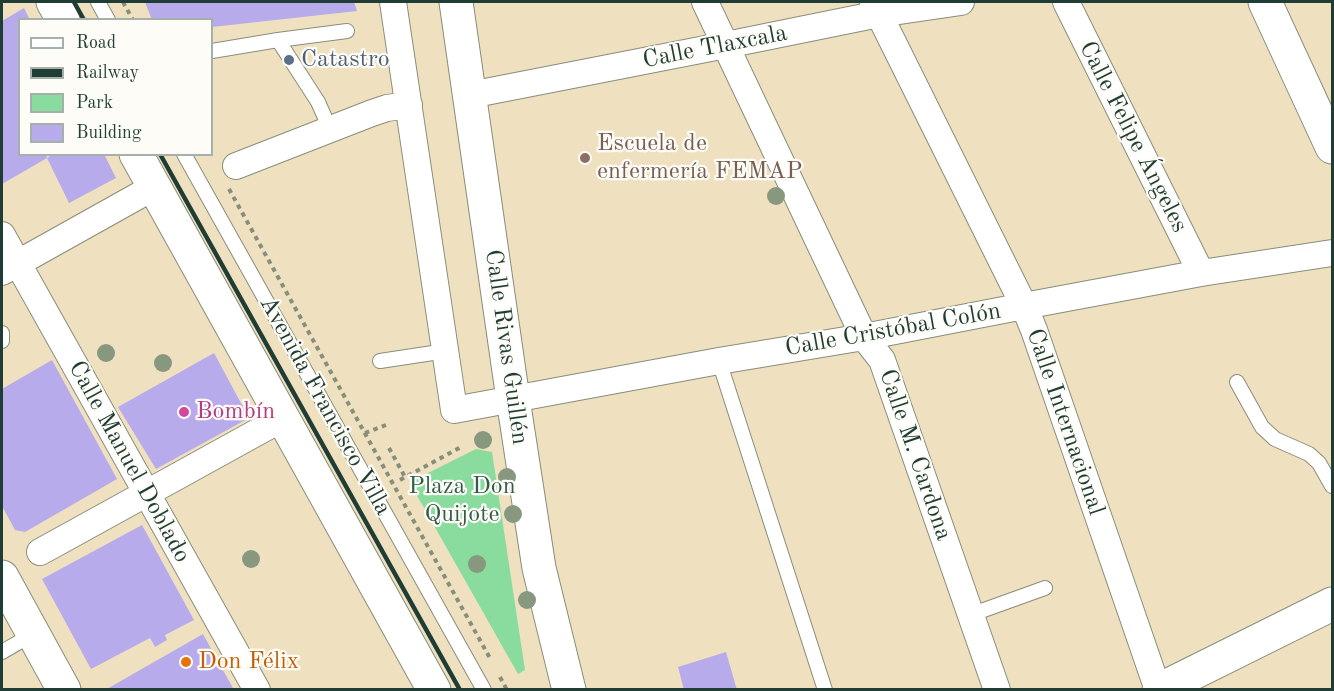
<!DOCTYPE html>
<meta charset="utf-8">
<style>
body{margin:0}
#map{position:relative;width:1334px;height:691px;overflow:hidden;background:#efe0c0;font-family:"Old Standard TT",serif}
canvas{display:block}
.frame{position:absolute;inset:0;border:3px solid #1f3d34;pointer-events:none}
.legend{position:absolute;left:18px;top:18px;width:195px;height:138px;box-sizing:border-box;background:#fdfcf7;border:2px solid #a4b0a9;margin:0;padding:8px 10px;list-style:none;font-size:18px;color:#1f3d34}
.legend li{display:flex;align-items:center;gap:12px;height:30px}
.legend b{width:30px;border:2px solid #a4b0a9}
</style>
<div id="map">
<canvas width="1334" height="691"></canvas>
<div class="frame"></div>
<ul class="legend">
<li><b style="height:8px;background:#fff"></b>Road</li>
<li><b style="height:8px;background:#1f3d34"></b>Railway</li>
<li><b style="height:16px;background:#89dc9e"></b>Park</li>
<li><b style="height:16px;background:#b7abeb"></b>Building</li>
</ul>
</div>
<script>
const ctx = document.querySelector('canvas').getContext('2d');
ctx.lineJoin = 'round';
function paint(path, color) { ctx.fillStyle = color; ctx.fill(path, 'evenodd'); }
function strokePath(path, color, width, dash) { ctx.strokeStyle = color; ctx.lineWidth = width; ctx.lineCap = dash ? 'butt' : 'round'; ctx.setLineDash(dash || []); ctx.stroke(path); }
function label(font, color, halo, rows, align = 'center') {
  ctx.font = font + ' "Old Standard TT",serif'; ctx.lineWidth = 4.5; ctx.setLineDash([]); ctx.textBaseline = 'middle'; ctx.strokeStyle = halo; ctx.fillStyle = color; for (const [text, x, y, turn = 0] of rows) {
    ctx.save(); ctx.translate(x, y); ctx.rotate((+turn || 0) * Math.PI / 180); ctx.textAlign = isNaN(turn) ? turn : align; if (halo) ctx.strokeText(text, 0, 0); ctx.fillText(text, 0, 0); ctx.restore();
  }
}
paint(new Path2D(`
 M 476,449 L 492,452 L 525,670 L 518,674 L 415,492 L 414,480 Z`), '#89dc9e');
paint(new Path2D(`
 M 145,2 L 354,2 L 357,11 L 212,27 L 212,20 L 152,20 Z
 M 24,8 L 30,20 L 20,20 L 20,154 L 46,154 L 47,158 L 2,184 L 2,21 Z
 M 53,154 L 104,154 L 116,178 L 69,203 L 47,158 Z
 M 214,353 L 249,418 L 156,469 L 118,407 Z
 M 52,360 L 117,479 L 25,532 L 15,530 L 2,506 L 2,389 Z
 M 142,525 L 194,620 L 165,635 L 167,640 L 155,647 L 150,638 L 91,669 L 42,579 Z
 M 203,634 L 234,690 L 105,690 Z
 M 726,652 L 737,690 L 684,690 L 678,667 Z`), '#b7abeb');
const lane = new Path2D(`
 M 98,2 L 108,20
 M 212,51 L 278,40
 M 330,129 L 318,102 L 278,40 L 347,31
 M 184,154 L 484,690
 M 2,333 L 2,341
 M 380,361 L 446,351
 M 719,361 L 825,690
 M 1237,382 L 1262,427 L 1275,439 L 1309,454 L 1319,463 L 1332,486
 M 970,615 L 1045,588
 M 2,652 L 33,634`);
const street = new Path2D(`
 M 393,2 L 454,410 L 719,361 L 864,337 L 1024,306 L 1201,273 L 1332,253
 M 705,2 L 864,337 L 882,360 L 997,690
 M 873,2 L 1024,306 L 1034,330 L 1158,690
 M 1066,2 L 1201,273
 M 470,95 L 726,45 L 879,14 L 961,2
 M 236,166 L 372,113 L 387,108 L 409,105
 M 2,235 L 257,690
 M 2,272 L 154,187
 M 40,552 L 283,418`);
const secondary = new Path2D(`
 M 53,2 L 63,20
 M 456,2 L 513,399 L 539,568 L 569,690
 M 136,154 L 434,690`);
const primary = new Path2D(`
 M 1265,2 L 1332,147
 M 2,577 L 64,690
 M 1159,690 L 1332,604`);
strokePath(lane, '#878e7a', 16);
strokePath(street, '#878e7a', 28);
strokePath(secondary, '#878e7a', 35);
strokePath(primary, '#878e7a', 35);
strokePath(new Path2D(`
 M 123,2 L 133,20
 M 229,189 L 491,660
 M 365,433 L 386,425
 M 389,448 L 405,477
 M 400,480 L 463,446
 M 500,677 L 507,690`), '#878e7a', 4, [4.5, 4.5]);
strokePath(lane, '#fff', 14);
strokePath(street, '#fff', 26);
strokePath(secondary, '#fff', 33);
strokePath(primary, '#fff', 33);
strokePath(new Path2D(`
 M 74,2 L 84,20
 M 160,154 L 460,690`), '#1f3d34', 4.5);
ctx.fillStyle = '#88987f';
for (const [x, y] of [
 [776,196],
 [106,353],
 [163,363],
 [483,440],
 [507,477],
 [513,514],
 [251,559],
 [477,564],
 [527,600]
]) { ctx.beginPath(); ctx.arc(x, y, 9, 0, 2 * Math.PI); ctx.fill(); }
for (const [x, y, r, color] of [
 [289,60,6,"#5c6f8a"],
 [585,158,6,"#8d6e63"],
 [184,412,6,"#d1479c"],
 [186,662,6,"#e8710a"]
]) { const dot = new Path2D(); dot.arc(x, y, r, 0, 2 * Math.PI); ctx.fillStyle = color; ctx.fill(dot); strokePath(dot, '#fdfcf7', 2); }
label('24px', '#1f3d34', '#fdfcf7', [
 ["Calle Tlaxcala",715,47,-11],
 ["Calle Felipe Ángeles",1133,137,63],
 ["Calle Cristóbal Colón",893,330,-10],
 ["Calle Rivas Guillén",506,347,82],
 ["Avenida Francisco Villa",325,406,61],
 ["Calle Internacional",1065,422,71],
 ["Calle M. Cardona",915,455,71],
 ["Calle Manuel Doblado",129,462,61]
]);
label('24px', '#4e5e75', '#fdfcf7', [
 ["Catastro",301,60]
], 'left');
label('24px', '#785e54', '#fdfcf7', [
 ["Escuela de",597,144],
 ["enfermería FEMAP",597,172]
], 'left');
label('24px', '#b23c85', '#fdfcf7', [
 ["Bombín",196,412]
], 'left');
label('24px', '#345d49', '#fdfcf7', [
 ["Plaza Don",462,487],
 ["Quijote",462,515]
]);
label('24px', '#c56008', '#fdfcf7', [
 ["Don Félix",198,662]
], 'left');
</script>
